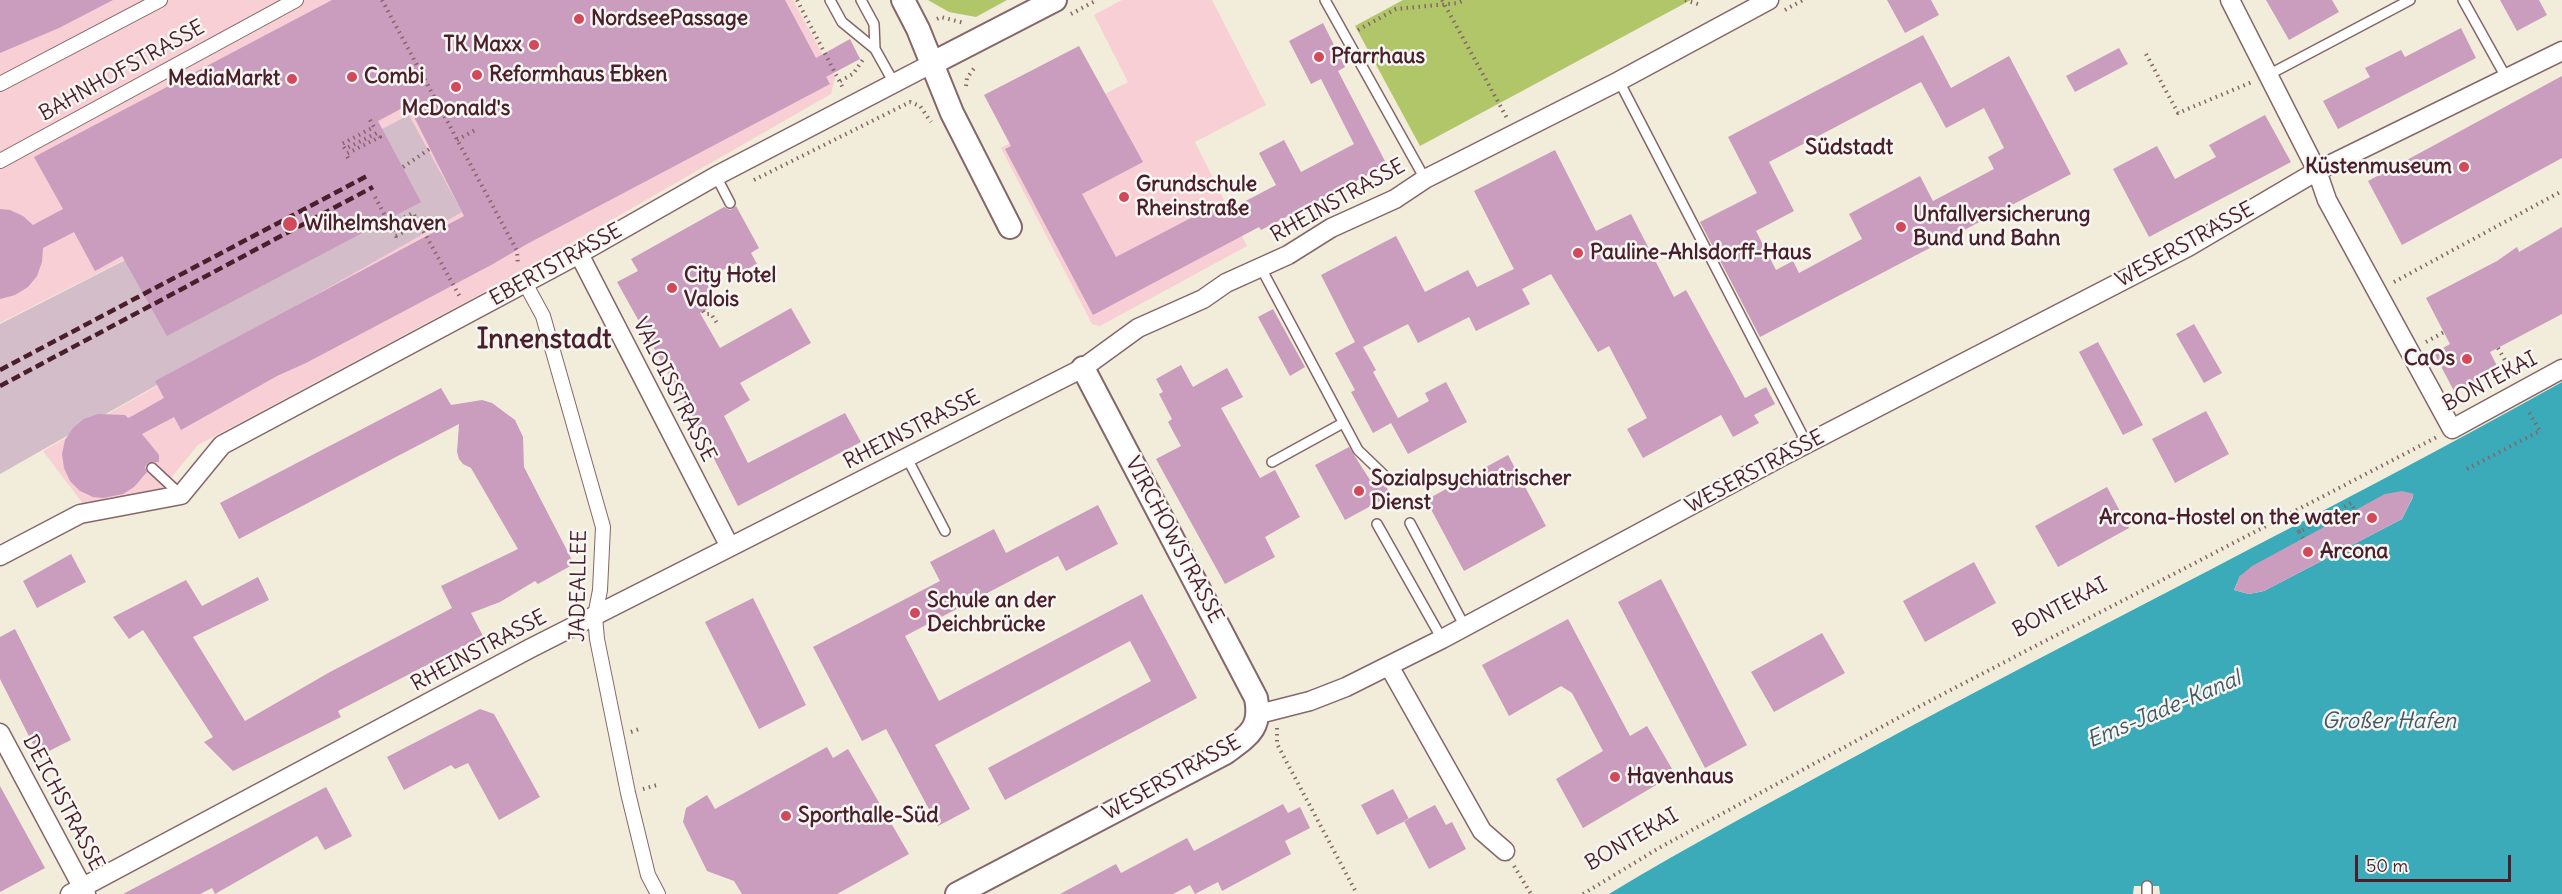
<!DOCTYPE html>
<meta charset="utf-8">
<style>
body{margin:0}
#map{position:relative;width:2562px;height:894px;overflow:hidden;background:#f2ecdb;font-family:Delius,sans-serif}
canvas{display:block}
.scale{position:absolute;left:2355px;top:855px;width:156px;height:27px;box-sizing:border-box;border:3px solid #4a1f2b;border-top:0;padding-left:8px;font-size:18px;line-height:21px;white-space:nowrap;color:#4a1f2b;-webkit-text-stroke:4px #f6f6f2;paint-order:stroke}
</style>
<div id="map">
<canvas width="2562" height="894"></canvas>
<div class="scale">50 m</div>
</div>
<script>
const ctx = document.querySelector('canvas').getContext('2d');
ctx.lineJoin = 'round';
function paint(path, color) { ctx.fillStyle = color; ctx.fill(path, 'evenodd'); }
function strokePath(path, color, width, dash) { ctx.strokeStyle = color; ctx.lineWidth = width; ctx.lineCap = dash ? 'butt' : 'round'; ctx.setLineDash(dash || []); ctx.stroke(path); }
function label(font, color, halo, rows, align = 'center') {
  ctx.font = font + ' Delius,sans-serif'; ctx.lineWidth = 5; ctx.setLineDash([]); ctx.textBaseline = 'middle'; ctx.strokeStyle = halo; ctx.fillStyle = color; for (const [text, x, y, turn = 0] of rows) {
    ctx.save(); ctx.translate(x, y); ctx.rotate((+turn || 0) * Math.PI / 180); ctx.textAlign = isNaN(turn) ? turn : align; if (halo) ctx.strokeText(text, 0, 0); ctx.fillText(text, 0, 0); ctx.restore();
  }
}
paint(new Path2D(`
 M 0,0 L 793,0 L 835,78 L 831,94 L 503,282 L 198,445 L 157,495 L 84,505 L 43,451 L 461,212 L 409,115 L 0,323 Z
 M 1122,0 L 1212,0 L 1266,105 L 1195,142 L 1247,246 L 1100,326 L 1092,324 L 1001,148 L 1128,82 L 1094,15 Z`), '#f7cfd5');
paint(new Path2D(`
 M 409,115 L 462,212 L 0,474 L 0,324 Z`), '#d2bdc8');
paint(new Path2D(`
 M 928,0 L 1007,0 L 976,17 L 949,12 Z
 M 1403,0 L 1691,0 L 1420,146 L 1355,26 Z`), '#b1c569');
paint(new Path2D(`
 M 2562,382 L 2562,894 L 2160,894 L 2159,886 L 2134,886 L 2133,894 L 1609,894 C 1690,845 1773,801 1856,756 C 2090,629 2329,512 2562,382 ZM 2411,493 L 2413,497 L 2402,519 L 2264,591 L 2249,594 L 2234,590 L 2240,576 Z`), '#3baab9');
paint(new Path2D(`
 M 0,0 L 113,0 L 59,28 L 0,53 Z
 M 332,0 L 785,0 L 816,58 L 850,39 L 860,59 L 826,77 L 830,84 L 527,244 L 493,264 L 306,363 L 277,376 L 181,430 L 174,417 L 142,434 L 159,455 L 159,462 L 148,463 L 145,467 L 147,472 L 134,487 L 123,494 L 103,498 L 93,497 L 80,491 L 70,481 L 64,468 L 62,454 L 65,440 L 73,428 L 84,419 L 98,414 L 125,415 L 128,418 L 134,415 L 164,398 L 155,381 L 464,216 L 408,105 L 378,121 L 421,202 L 167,336 L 122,256 L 95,271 L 74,232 L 43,248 L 42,262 L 37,276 L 28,287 L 15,295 L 0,299 L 0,209 L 10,210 L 23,216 L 33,225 L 63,209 L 34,157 Z
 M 1887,0 L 1931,0 L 1939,15 L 1905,33 Z
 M 2266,0 L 2332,0 L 2339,12 L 2289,40 Z
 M 2500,0 L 2539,0 L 2547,15 L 2517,31 Z
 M 1323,23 L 1345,67 L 1338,71 L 1387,165 L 1261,230 L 1259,227 L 1093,315 L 1005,149 L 1011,146 L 984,95 L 1079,46 L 1143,162 L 1082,194 L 1116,257 L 1214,206 L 1219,215 L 1276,185 L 1259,153 L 1284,140 L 1301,172 L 1354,144 L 1321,79 L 1311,84 L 1289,41 Z
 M 2461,28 L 2476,58 L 2338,129 L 2323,101 L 2370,77 L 2365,68 L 2401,50 L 2405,57 Z
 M 1923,35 L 1951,88 L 2009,56 L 2071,174 L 1760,337 L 1700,222 L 1757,193 L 1728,137 ZM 1921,82 L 1946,128 L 1984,108 L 2004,148 L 1988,157 L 1994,169 L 1933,201 L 1920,176 L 1849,214 L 1862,239 L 1799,273 L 1793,261 L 1776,270 L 1756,231 L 1794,211 L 1769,162 Z
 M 2119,48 L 2128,64 L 2075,92 L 2066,76 Z
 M 2562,76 L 2562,158 L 2402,245 L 2368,181 Z
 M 2265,115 L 2291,162 L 2149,237 L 2113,169 L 2157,146 L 2175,179 L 2216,157 L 2209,145 Z
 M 1555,150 L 1596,231 L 1631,214 L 1674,297 L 1686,290 L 1745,398 L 1766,387 L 1775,404 L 1754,415 L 1759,423 L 1733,437 L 1721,415 L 1643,458 L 1627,429 L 1647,418 L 1609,346 L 1598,352 L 1551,274 L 1522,289 L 1530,304 L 1476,331 L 1469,317 L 1418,343 L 1408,324 L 1363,347 L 1376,370 L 1373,372 L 1398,418 L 1429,401 L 1425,393 L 1446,382 L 1467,422 L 1408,454 L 1391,423 L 1373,433 L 1351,392 L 1355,390 L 1335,353 L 1355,342 L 1321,275 L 1396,236 L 1425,292 L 1468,270 L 1477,287 L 1514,269 L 1474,191 Z
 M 736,206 L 759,248 L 751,253 L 757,264 L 742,272 L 737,262 L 705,280 L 718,303 L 700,313 L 720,348 L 791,308 L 811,343 L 740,383 L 750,400 L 724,416 L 748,463 L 845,413 L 861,442 L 738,506 L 699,429 L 617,282 L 638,271 L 631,259 L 724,207 L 730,210 Z
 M 2562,227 L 2562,314 L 2490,352 L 2499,370 L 2455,393 L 2434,353 L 2450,344 L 2426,298 L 2497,261 L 2517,247 L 2519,252 Z
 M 1273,309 L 1305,367 L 1290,376 L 1258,317 Z
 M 2194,324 L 2222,373 L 2204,383 L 2176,334 Z
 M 2098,342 L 2143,425 L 2123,435 L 2079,352 Z
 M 1181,365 L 1193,387 L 1227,368 L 1243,397 L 1221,408 L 1260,478 L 1275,470 L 1300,517 L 1265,537 L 1275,557 L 1225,584 L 1156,459 L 1181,446 L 1168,422 L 1172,419 L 1159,394 L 1163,392 L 1156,379 Z
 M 441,388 L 451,405 L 482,400 L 492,403 L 515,420 L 523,437 L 524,467 L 574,564 L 538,584 L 535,581 L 500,602 L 471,613 L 483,636 L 338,711 L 341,717 L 233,771 L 204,742 L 213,737 L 143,630 L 129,639 L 113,617 L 186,580 L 202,606 L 258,577 L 269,600 L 193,637 L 245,721 L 330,672 L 452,608 L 441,586 L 518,549 L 471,468 L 463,464 L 459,459 L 457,452 L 459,424 L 239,539 L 220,503 Z
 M 2206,411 L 2229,454 L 2175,483 L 2152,439 Z
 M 1349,447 L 1370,480 L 1376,477 L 1384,483 L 1391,495 L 1345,520 L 1315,465 Z
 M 1508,455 L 1546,526 L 1464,571 L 1426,500 Z
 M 2107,487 L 2129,528 L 2058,567 L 2035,526 Z
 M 2402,491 L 2414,494 L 2402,519 L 2264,591 L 2249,594 L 2234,590 L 2240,576 L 2252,566 L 2385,494 Z
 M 1098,505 L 1118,544 L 1066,571 L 1058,556 L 905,636 L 939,701 L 1142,594 L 1197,698 L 1005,800 L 988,768 L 1151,681 L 1130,641 L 935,745 L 970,809 L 938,826 L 886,729 L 862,741 L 813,647 L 940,581 L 930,562 L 994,529 L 1006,553 Z
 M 71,554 L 86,582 L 37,608 L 23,581 Z
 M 1974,562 L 1996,603 L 1925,642 L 1903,601 Z
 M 1661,579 L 1747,745 L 1705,768 L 1618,602 Z
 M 753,598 L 806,705 L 759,729 L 705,622 Z
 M 1568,619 L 1630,736 L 1647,726 L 1675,774 L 1583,828 L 1556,779 L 1603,751 L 1572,693 L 1561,686 L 1509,716 L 1482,665 Z
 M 15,629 L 71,740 L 39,756 L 0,679 L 0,637 Z
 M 1822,633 L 1845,673 L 1774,712 L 1751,672 Z
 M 480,709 L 494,714 L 540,797 L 499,820 L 468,763 L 455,769 L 451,765 L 404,790 L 387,757 Z
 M 827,747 L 833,758 L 848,749 L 909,854 L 837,894 L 742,894 L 734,881 L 707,871 L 683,822 L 686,808 L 707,795 L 715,809 Z
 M 0,786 L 45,868 L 0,892 Z
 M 326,787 L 352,836 L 325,850 L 317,836 L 215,894 L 212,888 L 200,894 L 123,894 Z
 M 1393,789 L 1409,819 L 1377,835 L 1361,805 Z
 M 1283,804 L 1288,813 L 1300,807 L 1310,828 L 1285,841 L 1291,854 L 1222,891 L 1218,882 L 1195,894 L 1190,885 L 1173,894 L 1060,894 L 1116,864 L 1121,873 L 1187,838 L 1194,851 Z
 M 1435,805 L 1446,825 L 1452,822 L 1466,849 L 1429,869 L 1404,821 Z`), '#ca9cbe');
const service = new Path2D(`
 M 830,0 L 842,22 L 875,49 L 894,83
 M 861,0 L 874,24 L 875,49
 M 1325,0 L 1425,179
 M 2463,0 L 2507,79
 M 2270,74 L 2410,0
 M 1619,81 L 1807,444
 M 716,176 L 730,203
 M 1261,268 L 1358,450 L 1386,477
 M 907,458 L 945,531
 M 1272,462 L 1343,423
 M 152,468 L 181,495
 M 1410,523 L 1465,627
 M 1377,524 L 1442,639
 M 2147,886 L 2147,894`);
const pedestrian = new Path2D(`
 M 0,84 L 160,0
 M 0,161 L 296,0
 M 525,283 L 543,316 L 603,527 L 600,590 L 595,616 L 597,639 L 628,793 L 648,875 L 658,894`);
const minor = new Path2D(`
 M 2230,0 L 2317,171 L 2327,200 L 2452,429 L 2562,369
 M 579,254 L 730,547
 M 0,556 L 80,514 L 181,495 L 222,445 L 579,254 L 716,176 L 931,64
 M 1389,666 L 1482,831 L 1505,851
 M 1259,714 L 1310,701 L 1346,687 L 1442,639 L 1781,457 L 2188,247 L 2317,171 L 2562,51
 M 0,733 L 86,894
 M 70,894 L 529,649 L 1083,368 L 1138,328 L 1203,299 L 1226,283 L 1288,255 L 1331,228 L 1395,199 L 1425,179 L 1619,81 L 1769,0`);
const tertiary = new Path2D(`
 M 903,0 L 918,29 L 952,113 L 1010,227
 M 931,64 L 1055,0
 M 957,894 L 1225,753 C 1248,736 1262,729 1256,698 L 1083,368`);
strokePath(service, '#856769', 12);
strokePath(pedestrian, '#856769', 16);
strokePath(minor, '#856769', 21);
strokePath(tertiary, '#856769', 26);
strokePath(new Path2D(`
 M 382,0 L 517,251 L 518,265
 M 797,0 L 844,90
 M 1442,0 L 1507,118
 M 1685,0 L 1701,5
 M 1785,10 L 1803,0
 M 1071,14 L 1097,0
 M 937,19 L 941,17 L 964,23
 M 1358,30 L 1396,9 L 1458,3 L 1465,0
 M 2146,54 L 2178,113 L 2252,82
 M 840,81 L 853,74 L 864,58
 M 966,86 L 967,78 L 975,67
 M 457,140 L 475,130
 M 348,158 L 346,154 L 380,137 L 377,133 L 345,149 L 342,144 L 374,127 L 369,118
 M 403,167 L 431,148
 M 754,180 L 910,102 L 920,106 L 931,122
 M 375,197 L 390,225 L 413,213 L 416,218 L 393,230 L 396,236 L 419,223 L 460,297
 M 2394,282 L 2562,191
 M 703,311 L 705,314 L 711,314 L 717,323
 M 2426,342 L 2444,332
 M 2498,348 L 2514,376
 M 2467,469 L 2540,431 L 2527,409
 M 2290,514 L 2299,532 L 2351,503 L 2355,511
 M 2299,532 L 2303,538
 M 1277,728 L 1277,744 L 1357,894
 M 631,732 L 642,728
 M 643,789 L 657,785
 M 1514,866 L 1531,894
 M 1583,894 L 1659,848 L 1922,705 L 2437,437`), '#856769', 4, [1.5, 4.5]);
strokePath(service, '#fff', 9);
strokePath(pedestrian, '#fff', 14);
strokePath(minor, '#fff', 18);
strokePath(tertiary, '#fff', 22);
strokePath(new Path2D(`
 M 0,370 L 367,176
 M 0,386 L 373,187`), '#4a1f2b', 4.5, [9, 4.5]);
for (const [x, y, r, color] of [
 [579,19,6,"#d1495b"],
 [534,45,6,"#d1495b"],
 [1319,57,6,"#d1495b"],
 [477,75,6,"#d1495b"],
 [352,77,6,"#d1495b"],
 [292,79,6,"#d1495b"],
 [456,87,6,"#d1495b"],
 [2464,167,6,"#d1495b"],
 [1124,197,6,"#d1495b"],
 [290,224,8,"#d1495b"],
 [1901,227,6,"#d1495b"],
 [1578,253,6,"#d1495b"],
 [672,288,6,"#d1495b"],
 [2467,359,6,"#d1495b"],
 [1359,491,6,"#d1495b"],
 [2372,518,6,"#d1495b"],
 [2308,552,6,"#d1495b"],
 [915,613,6,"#d1495b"],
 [1615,777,6,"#d1495b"],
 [786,816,6,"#d1495b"]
]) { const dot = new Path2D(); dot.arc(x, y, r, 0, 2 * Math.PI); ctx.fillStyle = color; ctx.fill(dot); strokePath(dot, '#f6f6f2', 2); }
label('bold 21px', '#4a1f2b', '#f6f6f2', [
 ["NordseePassage",591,19],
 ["TK Maxx",522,45,"right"],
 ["Pfarrhaus",1331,57],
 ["Reformhaus Ebken",489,75],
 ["Combi",364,77],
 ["MediaMarkt",280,79,"right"],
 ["McDonald's",456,109,"center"],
 ["Küstenmuseum",2452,167,"right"],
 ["Grundschule",1136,185],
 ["Rheinstraße",1136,209],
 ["Unfallversicherung",1913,215],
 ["Bund und Bahn",1913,239],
 ["Wilhelmshaven",304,224],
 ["Pauline-Ahlsdorff-Haus",1590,253],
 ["City Hotel",684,276],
 ["Valois",684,300],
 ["CaOs",2455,359,"right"],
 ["Sozialpsychiatrischer",1371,479],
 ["Dienst",1371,503],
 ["Arcona-Hostel on the water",2360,518,"right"],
 ["Arcona",2320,552],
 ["Schule an der",927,601],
 ["Deichbrücke",927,625],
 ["Havenhaus",1627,777],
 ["Sporthalle-Süd",798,816]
], 'left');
label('21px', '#4a1f2b', '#f6f6f2', [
 ["BAHNHOFSTRASSE",122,71,-29],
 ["RHEINSTRASSE",1338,201,-29],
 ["WESERSTRASSE",2185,245,-29],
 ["EBERTSTRASSE",556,265,-29],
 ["BONTEKAI",2490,382,-28],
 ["VALOISSTRASSE",674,390,63],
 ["RHEINSTRASSE",912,430,-27],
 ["WESERSTRASSE",1755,472,-28],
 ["VIRCHOWSTRASSE",1174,540,62],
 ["JADEALLEE",579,586,-89],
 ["BONTEKAI",2060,608,-28],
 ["RHEINSTRASSE",479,651,-28],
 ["WESERSTRASSE",1172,778,-29],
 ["DEICHSTRASSE",63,803,62],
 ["BONTEKAI",1632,840,-30]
]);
label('bold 22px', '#4a1f2b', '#f6f6f2', [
 ["Südstadt",1849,148]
]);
label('italic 22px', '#445764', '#f6f6f2', [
 ["Ems-Jade-Kanal",2164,710,-23],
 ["Großer Hafen",2389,722]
]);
label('bold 27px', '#4a1f2b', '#f6f6f2', [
 ["Innenstadt",544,340]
]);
</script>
